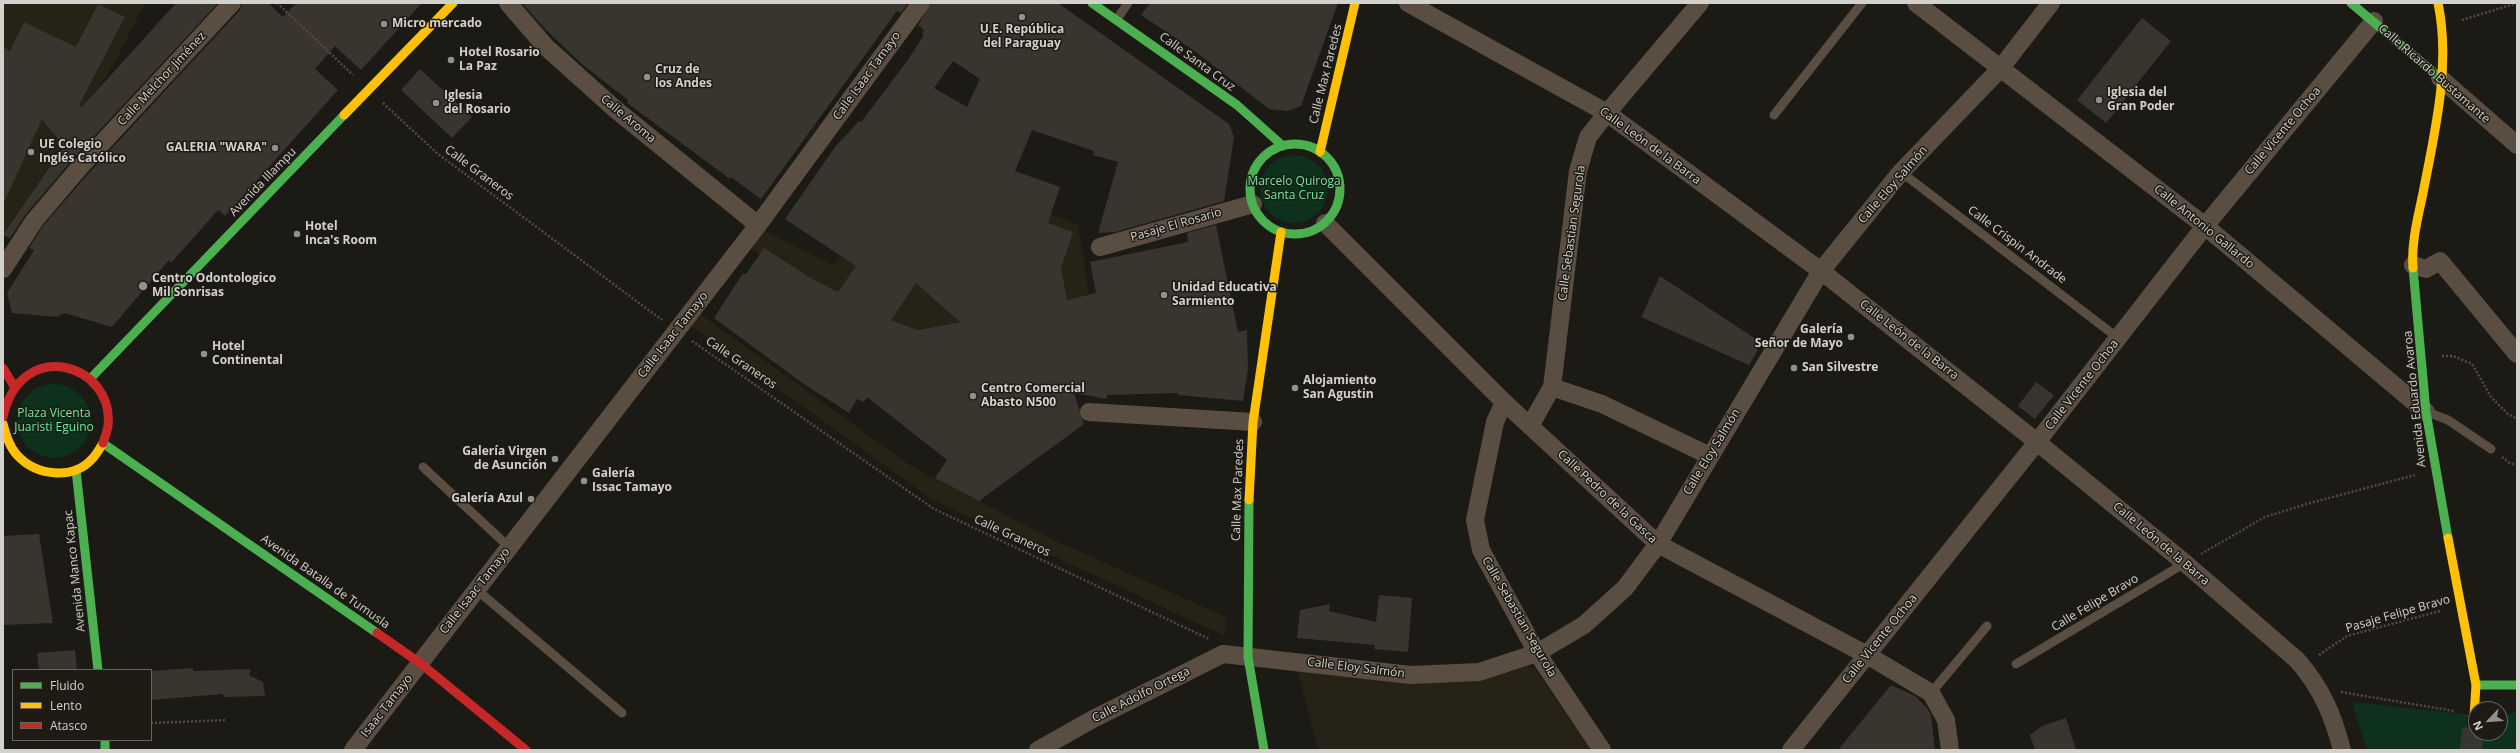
<!DOCTYPE html>
<meta charset="utf-8">
<style>
body{margin:0}
#map{position:relative;width:2520px;height:753px;overflow:hidden;background:#1b1a15;font-family:"Open Sans",sans-serif}
canvas{display:block}
.frame{position:absolute;inset:0;border:4px solid #d3d1cc;pointer-events:none}
.legend{position:absolute;left:12px;top:669px;width:140px;height:72px;box-sizing:border-box;background:#1d1b13;border:1px solid #66645d;margin:0;padding:5px 7px;list-style:none;font-size:12px;color:#d3d1cc}
.legend li{display:flex;align-items:center;gap:8px;height:20px}
.legend b{width:20px;border:1px solid #66645d}
.north{position:absolute;left:2468px;top:701px;width:40px;height:40px;box-sizing:border-box;background:#1d1b13;border:1px solid #66645d;border-radius:50%;rotate:245deg;font-size:11px;font-weight:700;line-height:16px;text-align:center;color:#d3d1cc}
.north::after{content:'';display:block;margin:auto;width:14px;height:18px;background:#93918c;clip-path:polygon(50% 0,100% 100%,50% 72%,0 100%)}
</style>
<div id="map">
<canvas width="2520" height="753"></canvas>
<div class="frame"></div>
<ul class="legend">
<li><b style="height:5px;background:#4caf50"></b>Fluido</li>
<li><b style="height:5px;background:#ffc107"></b>Lento</li>
<li><b style="height:5px;background:#c62828"></b>Atasco</li>
</ul>
<div class="north">N</div>
</div>
<script>
const ctx = document.querySelector('canvas').getContext('2d');
ctx.lineJoin = 'round';
function paint(path, color) { ctx.fillStyle = color; ctx.fill(path, 'evenodd'); }
function strokePath(path, color, width, dash) { ctx.strokeStyle = color; ctx.lineWidth = width; ctx.lineCap = dash ? 'butt' : 'round'; ctx.setLineDash(dash || []); ctx.stroke(path); }
function label(font, color, halo, rows, align = 'center') {
  ctx.font = font + ' "Open Sans",sans-serif'; ctx.lineWidth = 3; ctx.setLineDash([]); ctx.textBaseline = 'middle'; ctx.strokeStyle = halo; ctx.fillStyle = color; for (const [text, x, y, turn = 0] of rows) {
    ctx.save(); ctx.translate(x, y); ctx.rotate((+turn || 0) * Math.PI / 180); ctx.textAlign = isNaN(turn) ? turn : align; if (halo) ctx.strokeText(text, 0, 0); ctx.fillText(text, 0, 0); ctx.restore();
  }
}
paint(new Path2D(`
 M 3,3 L 145,3 L 114,64 L 3,239 Z
 M 996,195 L 1078,224 L 1089,295 L 918,330 L 826,295 L 749,248 L 765,231 L 833,265 L 864,223 Z
 M 700,314 L 911,466 L 1056,541 L 1226,617 L 1225,636 L 933,500 L 688,324 Z
 M 1294,657 L 1365,671 L 1512,662 L 1534,668 L 1592,750 L 1318,750 Z`), '#262316');
paint(new Path2D(`
 M1260 189a34 34 0 1 1 68 0a34 34 0 1 1-68 0Z
 M17 421a37 37 0 1 1 74 0a37 37 0 1 1-74 0Z
 M 2352,702 L 2466,714 L 2468,726 L 2476,727 L 2476,733 L 2500,733 L 2500,717 L 2517,712 L 2517,750 L 2367,750 Z`), '#0e311c');
paint(new Path2D(`
 M 176,3 L 218,3 L 72,160 L 26,214 L 10,238 L 3,235 L 64,146 L 42,119 L 3,205 L 3,47 L 10,51 L 24,22 L 76,47 L 98,4 L 125,17 L 79,105 L 82,107 Z
 M 242,3 L 268,3 L 283,17 L 296,3 L 422,3 L 361,70 L 335,46 L 315,69 L 338,90 L 225,216 L 218,210 L 171,263 L 169,260 L 112,327 L 64,313 L 57,317 L 12,313 L 7,293 L 34,250 L 29,248 L 42,227 L 88,174 L 240,10 Z
 M 522,3 L 908,3 L 901,13 L 897,11 L 761,199 L 731,177 L 730,179 L 627,103 L 628,100 L 583,65 L 546,30 Z
 M 931,3 L 1058,3 L 1229,124 L 1234,137 L 1224,201 L 1115,232 L 1098,233 L 1118,162 L 1093,155 L 1094,151 L 1032,130 L 1015,171 L 1060,187 L 1048,223 L 1073,232 L 1061,268 L 1067,300 L 1096,293 L 1090,262 L 1188,242 L 1187,233 L 1216,225 L 1238,332 L 1247,330 L 1248,369 L 1243,401 L 1178,395 L 1178,393 L 1107,395 L 1107,399 L 1074,393 L 1084,424 L 979,501 L 935,478 L 947,460 L 867,397 L 864,402 L 857,399 L 849,413 L 801,382 L 714,318 L 743,273 L 746,274 L 764,248 L 809,277 L 838,292 L 856,266 L 785,219 L 835,147 L 859,121 L 861,122 L 907,61 L 924,35 L 922,34 L 924,30 L 918,25 ZM 953,61 L 980,79 L 967,107 L 934,88 ZM 916,283 L 960,322 L 918,330 L 891,320 Z
 M 1150,3 L 1338,3 L 1301,106 L 1288,111 L 1269,109 L 1196,52 L 1141,15 Z
 M 2142,18 L 2171,41 L 2106,123 L 2077,100 Z
 M 420,69 L 472,117 L 452,138 L 401,90 Z
 M 1660,276 L 1762,343 L 1749,365 L 1641,317 Z
 M 2036,382 L 2054,395 L 2035,419 L 2018,406 Z
 M 39,534 L 53,623 L 3,625 L 3,536 Z
 M 1379,595 L 1412,598 L 1408,652 L 1374,649 L 1375,645 L 1297,638 L 1300,610 L 1330,604 L 1329,611 L 1376,622 Z
 M 75,650 L 77,670 L 39,670 L 37,653 Z
 M 193,668 L 193,671 L 251,669 L 249,675 L 263,682 L 265,696 L 223,697 L 223,694 L 151,700 L 151,671 Z
 M 1891,685 L 1915,696 L 1927,708 L 1931,715 L 1935,750 L 1838,750 Z
 M 2066,718 L 2076,750 L 2035,750 L 2030,735 L 2042,726 Z`), '#39342e');
strokePath(new Path2D(`
 M 2471,750 L 2474,716`), '#373530', 22, [22, 11]);
strokePath(new Path2D(`
 M 277,3 L 353,75
 M 2462,20 L 2517,3
 M 383,103 L 438,154 L 662,320
 M 692,341 L 934,509 L 1209,639
 M 2442,356 L 2453,356 L 2472,364 L 2491,397 L 2508,414 L 2517,419
 M 2502,457 L 2511,464 L 2517,464
 M 2201,554 L 2265,517 L 2310,503 L 2415,475
 M 2319,655 L 2347,636 L 2440,611
 M 2341,692 L 2454,711
 M 151,723 L 227,720`), '#534a42', 2.5, [2, 2]);
strokePath(new Path2D(`
 M 1117,19 L 1128,3
 M 1774,115 L 1862,3
 M 1901,172 L 2118,338
 M 2427,412 L 2448,420 L 2491,449
 M 423,467 L 509,547
 M 477,590 L 622,713
 M 2016,664 L 2185,563
 M 1931,693 L 1987,626`), '#5a4e42', 9);
strokePath(new Path2D(`
 M 508,3 L 546,47 L 615,109 L 758,225
 M 1408,3 L 1607,113 L 1821,271 L 2037,442 L 2185,563 L 2297,660 C 2321,687 2333,715 2342,750
 M 1916,3 L 2205,226 L 2426,412
 M 2440,78 L 2517,145
 M 1325,223 L 1504,402 L 1658,544 L 1867,655 L 1931,693 L 1946,720 L 1950,750
 M 1100,247 L 1253,204
 M 2413,265 L 2426,269 L 2440,261 L 2517,354
 M 3,269 L 34,221 L 80,167 L 232,3
 M 1552,387 L 1602,404 L 1710,456
 M 1504,402 L 1495,422 L 1475,520 L 1481,550 L 1537,653 L 1602,750
 M 1089,412 L 1253,422
 M 1530,426 L 1552,387 L 1578,171 L 1588,137 L 1607,113 L 1700,3
 M 353,750 L 758,225 L 921,3
 M 1038,750 L 1093,719 L 1223,654 L 1411,675 L 1479,672 L 1537,653 L 1584,625 L 1625,588 L 1658,544 L 1821,271 L 1901,172 L 2000,69 L 2051,3
 M 1791,750 L 2037,442 L 2205,226 L 2374,21`), '#5a4e42', 18);
strokePath(new Path2D(`
 M 1092,3 L 1237,105 L 1283,146
 M 2351,3 L 2440,78
 M1250 189a45 45 0 1 1 90 0a45 45 0 1 1-90 0Z
 M 2413,268 L 2426,412 L 2448,538
 M 90,379 L 344,115
 M 104,444 L 377,633
 M 76,470 L 98,670
 M 1249,500 L 1248,657 L 1264,750
 M 2476,685 L 2517,685
 M 105,740 L 105,750`), '#4caf50', 9);
strokePath(new Path2D(`
 M 344,115 L 453,3
 M 1320,152 L 1355,3
 M 2413,268 C 2411,243 2418,217 2423,193 C 2435,131 2451,65 2438,3
 M 3,424 C 6,435 9,446 17,455 C 36,476 73,480 92,459 C 97,454 100,448 103,443
 M 1249,500 L 1253,422 L 1281,232
 M 2448,538 L 2476,685 L 2474,716`), '#ffc107', 9);
strokePath(new Path2D(`
 M 3,368 L 14,386
 M 3,417 C 21,335 115,364 108,426 C 107,431 105,438 103,443
 M 377,633 L 420,663 L 526,750`), '#c62828', 9);
for (const [x, y, r, color] of [
 [1022,17,4,"#93918c"],
 [384,24,4,"#93918c"],
 [451,60,4,"#93918c"],
 [647,77,4,"#93918c"],
 [2099,100,4,"#93918c"],
 [436,103,4,"#93918c"],
 [275,148,4,"#93918c"],
 [31,152,4,"#93918c"],
 [297,234,4,"#93918c"],
 [143,286,5,"#93918c"],
 [1164,295,4,"#93918c"],
 [1851,337,4,"#93918c"],
 [204,354,4,"#93918c"],
 [1794,368,4,"#93918c"],
 [1295,388,4,"#93918c"],
 [973,396,4,"#93918c"],
 [555,459,4,"#93918c"],
 [584,481,4,"#93918c"],
 [531,499,4,"#93918c"]
]) { const dot = new Path2D(); dot.arc(x, y, r, 0, 2 * Math.PI); ctx.fillStyle = color; ctx.fill(dot); strokePath(dot, '#1d1b13', 1.5); }
label('bold 12px', '#d3d1cc', '#1d1b13', [
 ["Micro mercado",392,24],
 ["U.E. República",1022,30,"center"],
 ["del Paraguay",1022,44,"center"],
 ["Hotel Rosario",459,53],
 ["La Paz",459,67],
 ["Cruz de",655,70],
 ["los Andes",655,84],
 ["Iglesia del",2107,93],
 ["Gran Poder",2107,107],
 ["Iglesia",444,96],
 ["del Rosario",444,110],
 ["UE Colegio",39,145],
 ["Inglés Católico",39,159],
 ["GALERIA \"WARA\"",267,148,"right"],
 ["Hotel",305,227],
 ["Inca's Room",305,241],
 ["Centro Odontologico",152,279],
 ["Mil Sonrisas",152,293],
 ["Unidad Educativa",1172,288],
 ["Sarmiento",1172,302],
 ["Galería",1843,330,"right"],
 ["Señor de Mayo",1843,344,"right"],
 ["Hotel",212,347],
 ["Continental",212,361],
 ["San Silvestre",1802,368],
 ["Alojamiento",1303,381],
 ["San Agustin",1303,395],
 ["Centro Comercial",981,389],
 ["Abasto N500",981,403],
 ["Galería Virgen",547,452,"right"],
 ["de Asunción",547,466,"right"],
 ["Galería",592,474],
 ["Issac Tamayo",592,488],
 ["Galería Azul",523,499,"right"]
], 'left');
label('12px', '#d3d1cc', '#1d1b13', [
 ["Calle Santa Cruz",1197,62,36],
 ["Calle Max Paredes",1326,74,-76],
 ["Calle Ricardo Bustamante",2434,74,41],
 ["Calle Isaac Tamayo",867,76,-54],
 ["Calle Melchor Jiménez",162,79,-47],
 ["Calle Aroma",628,119,40],
 ["Calle Vicente Ochoa",2283,131,-50],
 ["Calle León de la Barra",1650,146,36],
 ["Calle Graneros",479,173,37],
 ["Avenida Illampu",263,182,-46],
 ["Calle Eloy Salmón",1893,185,-49],
 ["Pasaje El Rosario",1176,225,-16],
 ["Calle Antonio Gallardo",2204,227,39],
 ["Calle Sebastian Segurola",1572,233,-82],
 ["Calle Crispin Andrade",2017,245,37],
 ["Calle Isaac Tamayo",673,335,-52],
 ["Calle León de la Barra",1909,340,38],
 ["Calle Graneros",741,363,34],
 ["Calle Vicente Ochoa",2082,385,-52],
 ["Avenida Eduardo Avaroa",2415,399,-96],
 ["Calle Eloy Salmón",1712,452,-59],
 ["Calle Max Paredes",1238,490,-88],
 ["Calle Pedro de la Gasca",1607,497,43],
 ["Calle Graneros",1012,536,25],
 ["Calle León de la Barra",2161,544,40],
 ["Avenida Manco Kapac",75,571,-96],
 ["Avenida Batalla de Tumusla",325,582,35],
 ["Calle Isaac Tamayo",475,591,-52],
 ["Calle Felipe Bravo",2095,603,-31],
 ["Pasaje Felipe Bravo",2398,614,-16],
 ["Calle Sebastian Segurola",1519,617,60],
 ["Calle Vicente Ochoa",1880,639,-51],
 ["Calle Eloy Salmón",1356,668,7],
 ["Calle Adolfo Ortega",1141,695,-27],
 ["Isaac Tamayo",387,706,-52]
]);
label('12px', '#6eea9d', '#1d1b13', [
 ["Marcelo Quiroga",1294,182],
 ["Santa Cruz",1294,196],
 ["Plaza Vicenta",54,414],
 ["Juaristi Eguino",54,428]
]);
</script>
